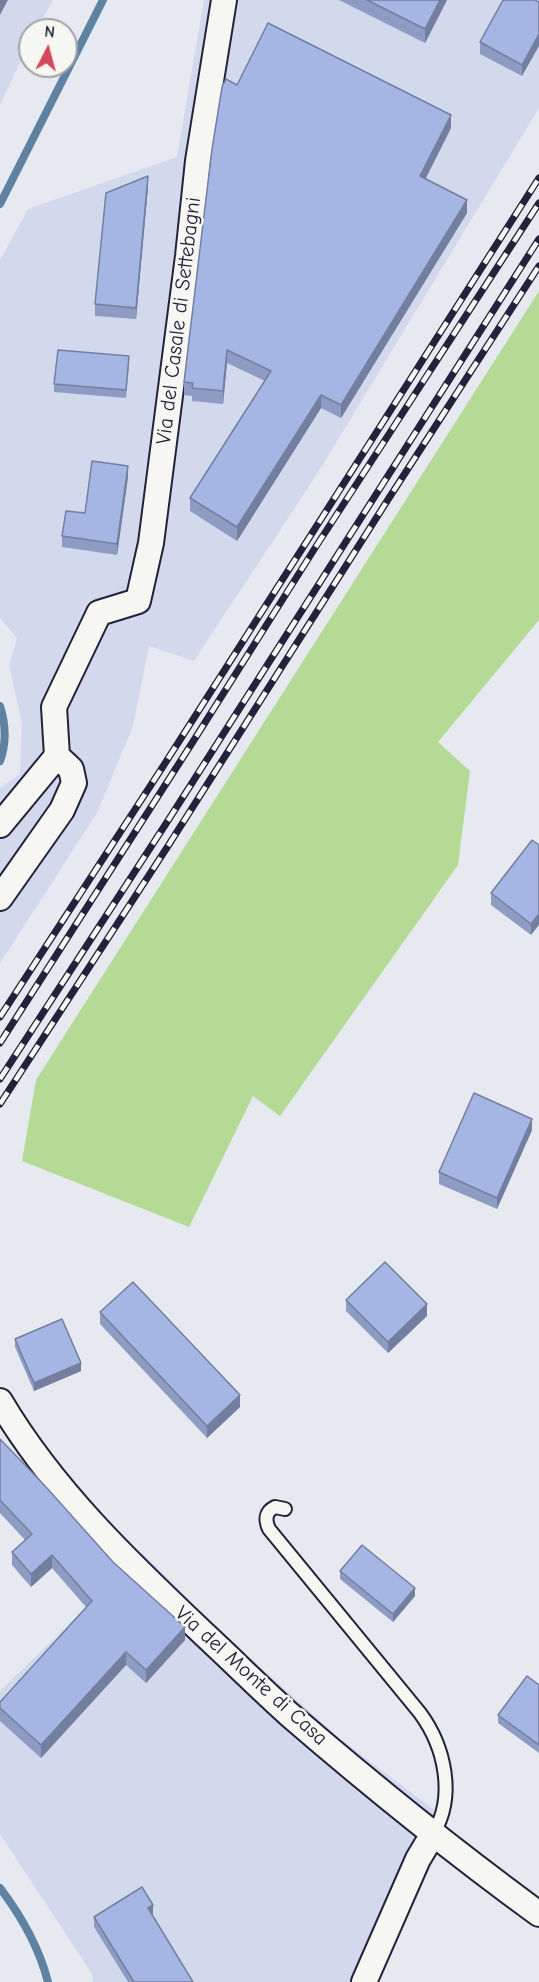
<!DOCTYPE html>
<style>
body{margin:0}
#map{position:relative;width:539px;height:1982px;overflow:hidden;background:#e6e9ef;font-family:"Comic Neue",sans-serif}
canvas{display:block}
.north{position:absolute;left:18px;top:18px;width:60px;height:60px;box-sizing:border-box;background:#f6f6f2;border:2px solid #a1a1a9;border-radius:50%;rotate:6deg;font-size:16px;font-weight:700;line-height:24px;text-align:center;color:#22223b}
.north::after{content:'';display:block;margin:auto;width:21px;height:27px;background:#d1495b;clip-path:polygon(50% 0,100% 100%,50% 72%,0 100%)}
</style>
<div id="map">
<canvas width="539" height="1982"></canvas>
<div class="north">N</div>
</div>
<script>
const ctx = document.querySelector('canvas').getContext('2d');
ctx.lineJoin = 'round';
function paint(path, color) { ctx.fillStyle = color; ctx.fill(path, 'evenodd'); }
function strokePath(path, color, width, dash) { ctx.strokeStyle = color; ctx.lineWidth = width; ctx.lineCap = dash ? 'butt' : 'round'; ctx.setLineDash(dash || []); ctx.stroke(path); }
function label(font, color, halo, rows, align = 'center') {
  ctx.font = font + ' "Comic Neue",sans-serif'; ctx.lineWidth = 5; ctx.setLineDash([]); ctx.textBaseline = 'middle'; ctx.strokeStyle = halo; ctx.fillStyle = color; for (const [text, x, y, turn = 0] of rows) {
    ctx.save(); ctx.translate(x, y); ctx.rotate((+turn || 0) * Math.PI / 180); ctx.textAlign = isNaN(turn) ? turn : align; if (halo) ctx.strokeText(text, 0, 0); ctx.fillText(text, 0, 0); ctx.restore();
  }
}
paint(new Path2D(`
 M 0,0 L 53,0 L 36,30 L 30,30 L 30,41 L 0,105 Z
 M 204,0 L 539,0 L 539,108 L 317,474 L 194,661 L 149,646 L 133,726 L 97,813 L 0,963 L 0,788 L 20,774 L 22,723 L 9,666 L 17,638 L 0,618 L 0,260 L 28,209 L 177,157 Z
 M 142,1553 L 227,1637 L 339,1738 L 437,1812 L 408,1863 L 357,1982 L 93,1982 L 92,1974 L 0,1834 L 0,1691 Z`), '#d2d9ec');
paint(new Path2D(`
 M 539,291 L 539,620 L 438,742 L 470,771 L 458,865 L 280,1116 L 253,1096 L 189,1227 L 22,1161 L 36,1080 Z`), '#b5da95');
strokePath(new Path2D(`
 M 0,204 L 103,0
 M 0,706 C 6,725 7,742 0,761
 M 0,1888 C 22,1917 39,1947 48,1982`), '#5f82a2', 8);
const service = new Path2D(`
 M 285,1509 L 275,1507 C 265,1512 265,1520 269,1529 L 420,1713 C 445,1747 456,1797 433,1834`);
const minor = new Path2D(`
 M 0,825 L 57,756 L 54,707 L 99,613 L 138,601 L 151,543 L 188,256 L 198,161 L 224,0
 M 0,898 L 62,810 L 74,783 L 71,769 L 57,756
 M 0,1401 C 53,1491 130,1564 205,1635 C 234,1662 262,1690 291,1716 C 371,1785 454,1852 539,1914
 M 364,1982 L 418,1859 L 433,1834`);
strokePath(service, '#22223b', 16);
strokePath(minor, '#22223b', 28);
strokePath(service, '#f6f6f2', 12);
strokePath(minor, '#f6f6f2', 24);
const rail = new Path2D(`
 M 0,1017 L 162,768 L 539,178
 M 0,1043 L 194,740 L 315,548 L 539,203
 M 0,1079 L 169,819 L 539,239
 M 0,1104 L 168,846 L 389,498 L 539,266`);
strokePath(rail, '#22223b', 7);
strokePath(rail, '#f6f6f2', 4.5, [14]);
paint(new Path2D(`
 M 339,0 L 447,0 L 425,43 Z
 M 535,0 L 522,76 L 480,54 L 480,42 Z
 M 237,85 L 451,128 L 425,179 L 467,213 L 341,418 L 321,408 L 237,541 L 190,511 L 190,498 L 265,381 L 227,363 L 223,404 L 192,401 L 192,396 L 184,395 L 184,382 Z
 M 148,187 L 136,319 L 95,316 L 95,304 Z
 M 129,365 L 126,398 L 54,392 L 54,384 Z
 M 128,477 L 117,555 L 62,547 L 62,536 L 85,513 Z
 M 532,840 L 531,935 L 491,905 L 491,893 Z
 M 532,1130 L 497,1209 L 439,1184 L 439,1172 Z
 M 346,1300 L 427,1316 L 388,1353 L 346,1311 Z
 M 100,1312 L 240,1407 L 207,1438 L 100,1324 Z
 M 15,1339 L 81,1371 L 34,1391 L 15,1347 Z
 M 0,1439 L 185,1640 L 146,1683 L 126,1665 L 41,1758 L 0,1721 L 0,1702 L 86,1607 L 52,1568 L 31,1587 L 12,1565 L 12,1552 L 25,1540 L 0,1513 Z
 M 340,1571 L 415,1596 L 393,1622 L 340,1579 Z
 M 539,1685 L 539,1753 L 498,1723 L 498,1715 Z
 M 153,1916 L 193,1982 L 128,1982 L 94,1927 L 94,1917 Z`), '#8e9cc4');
paint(new Path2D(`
 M 0,0 L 8,0 L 0,15 Z
 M 440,0 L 447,0 L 425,43 L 425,29 Z
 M 539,34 L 539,46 L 522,76 L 522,65 Z
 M 451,115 L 451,128 L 420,190 L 420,176 Z
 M 148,176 L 148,187 L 136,319 L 136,308 Z
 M 467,200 L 467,213 L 341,418 L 341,405 Z
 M 227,350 L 227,363 L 223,404 L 223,391 Z
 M 321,395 L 321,408 L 237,541 L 237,527 Z
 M 128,466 L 128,477 L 117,555 L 117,544 Z
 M 539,914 L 539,925 L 531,935 L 531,924 Z
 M 532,1119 L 532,1130 L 497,1209 L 497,1198 Z
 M 427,1304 L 427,1316 L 388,1353 L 388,1342 Z
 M 81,1363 L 81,1371 L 34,1391 L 34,1383 Z
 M 240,1395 L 240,1407 L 207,1438 L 207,1426 Z
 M 52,1555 L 52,1568 L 31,1587 L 31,1574 Z
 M 415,1588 L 415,1596 L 393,1622 L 393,1614 Z
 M 185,1627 L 185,1640 L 146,1683 L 146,1670 Z
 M 126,1652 L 126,1665 L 41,1758 L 41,1745 Z
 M 153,1905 L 153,1916 L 148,1908 Z`), '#747fa0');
const building = new Path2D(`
 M 367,0 L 440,0 L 425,29 Z
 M 503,0 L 535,0 L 539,2 L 539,34 L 522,65 L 480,42 Z
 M 268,23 L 451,115 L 420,176 L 467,200 L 341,405 L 321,395 L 237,527 L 190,498 L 271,371 L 227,350 L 223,391 L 192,388 L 193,383 L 184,382 L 212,149 L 222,87 L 226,79 L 237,85 Z
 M 148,176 L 136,308 L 95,304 L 106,193 Z
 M 58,350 L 129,356 L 126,390 L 54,384 Z
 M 92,461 L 128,466 L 117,544 L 62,536 L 66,511 L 85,513 Z
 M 532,840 L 539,845 L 539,914 L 531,924 L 491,893 Z
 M 474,1093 L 532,1119 L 497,1198 L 439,1172 Z
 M 385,1262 L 427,1304 L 388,1342 L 346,1300 Z
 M 133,1282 L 240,1395 L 207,1426 L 100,1312 Z
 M 62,1319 L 81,1363 L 34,1383 L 15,1339 Z
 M 0,1439 L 46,1487 L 113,1562 L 185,1627 L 146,1670 L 126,1652 L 41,1745 L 0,1708 L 0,1702 L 92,1601 L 52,1555 L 31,1574 L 12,1552 L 32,1534 L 0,1500 Z
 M 362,1545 L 415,1588 L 393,1614 L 340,1571 Z
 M 527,1676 L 539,1685 L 539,1745 L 498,1715 Z
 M 142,1887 L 153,1905 L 148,1908 L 193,1982 L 134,1982 L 94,1917 Z`);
paint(building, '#a5b5e4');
strokePath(building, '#747fa0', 1.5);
label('21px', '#22223b', '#f6f6f2', [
 ["Via del Casale di Settebagni",179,321,-83],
 ["Via del Monte di Casa",251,1676,42]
]);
</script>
